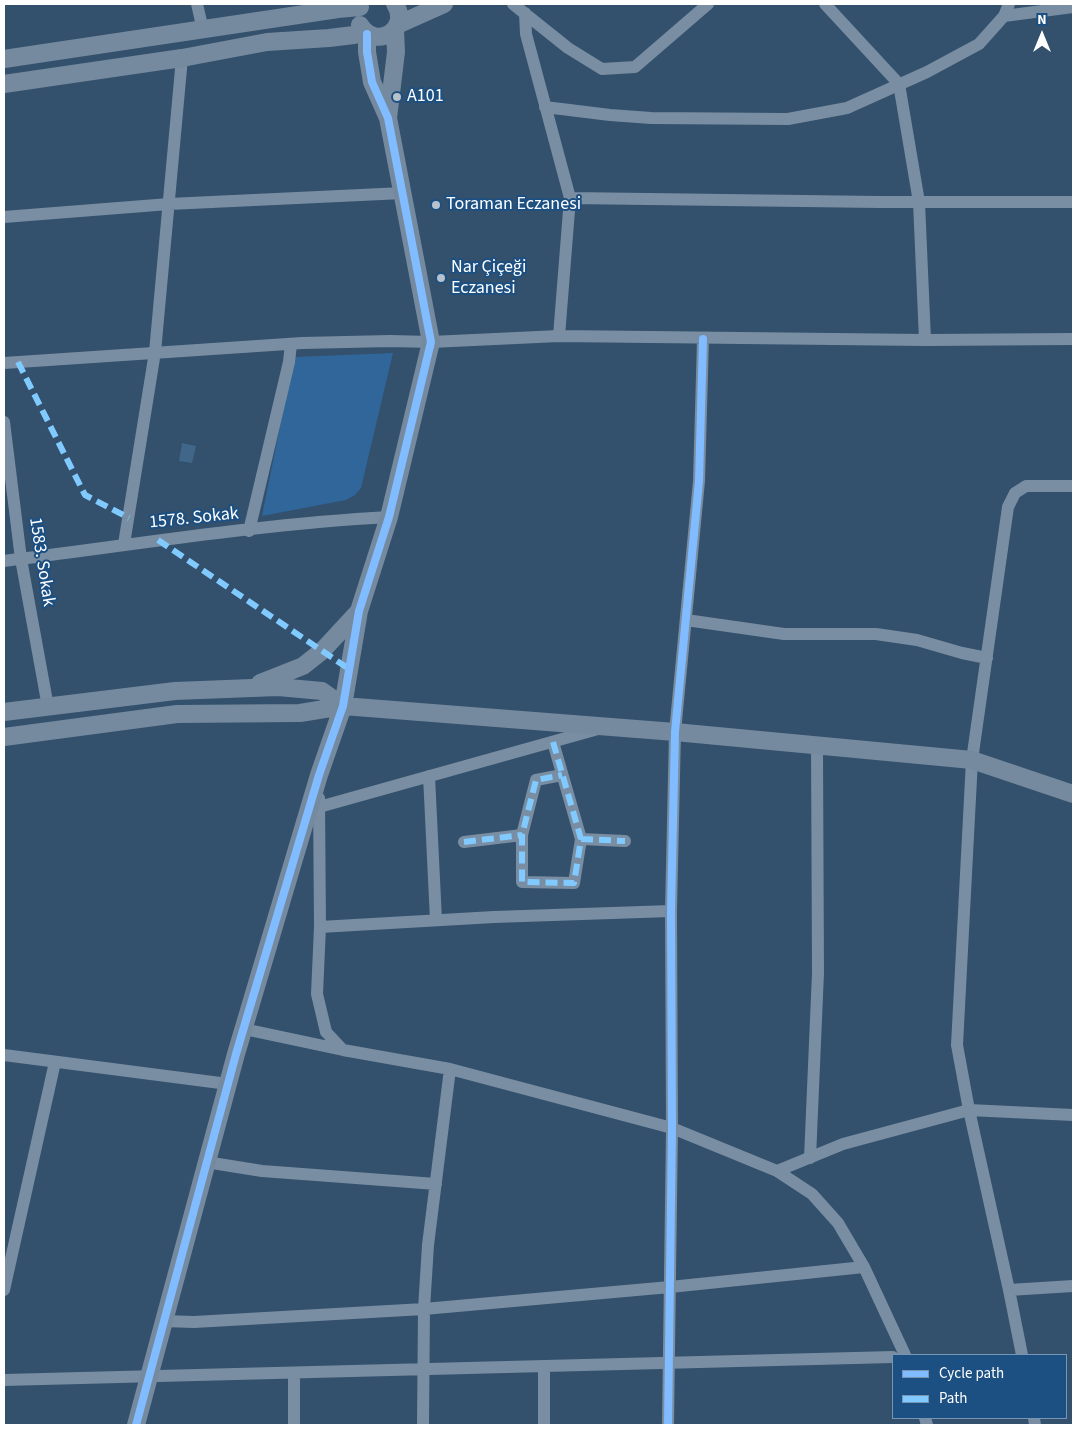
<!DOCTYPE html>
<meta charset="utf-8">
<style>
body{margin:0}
#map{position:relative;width:1077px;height:1429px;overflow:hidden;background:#33506c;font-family:"Source Sans 3",sans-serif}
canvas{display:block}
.frame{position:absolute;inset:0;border:5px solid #fff;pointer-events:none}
.legend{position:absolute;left:892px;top:1354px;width:175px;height:65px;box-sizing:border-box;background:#1c5083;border:1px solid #7796b5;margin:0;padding:6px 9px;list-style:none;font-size:15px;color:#fff}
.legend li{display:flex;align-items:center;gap:10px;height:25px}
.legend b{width:25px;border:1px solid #7796b5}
.north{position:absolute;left:1017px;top:10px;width:50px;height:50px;-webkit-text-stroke:4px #1c5083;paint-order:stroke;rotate:0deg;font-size:14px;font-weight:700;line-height:20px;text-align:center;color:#fff}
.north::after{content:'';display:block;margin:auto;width:18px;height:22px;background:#fff;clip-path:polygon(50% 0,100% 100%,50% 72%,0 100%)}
</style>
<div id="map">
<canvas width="1077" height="1429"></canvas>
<div class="frame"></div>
<ul class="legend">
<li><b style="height:6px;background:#80bcff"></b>Cycle path</li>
<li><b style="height:6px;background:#80caff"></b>Path</li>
</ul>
<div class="north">N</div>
</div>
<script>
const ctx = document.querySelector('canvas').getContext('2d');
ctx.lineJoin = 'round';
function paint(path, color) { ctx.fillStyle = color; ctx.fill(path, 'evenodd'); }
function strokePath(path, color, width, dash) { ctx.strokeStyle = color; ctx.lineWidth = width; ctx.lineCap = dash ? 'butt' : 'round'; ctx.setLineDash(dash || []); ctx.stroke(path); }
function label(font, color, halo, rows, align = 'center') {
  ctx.font = font + ' "Source Sans 3",sans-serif'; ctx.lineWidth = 4; ctx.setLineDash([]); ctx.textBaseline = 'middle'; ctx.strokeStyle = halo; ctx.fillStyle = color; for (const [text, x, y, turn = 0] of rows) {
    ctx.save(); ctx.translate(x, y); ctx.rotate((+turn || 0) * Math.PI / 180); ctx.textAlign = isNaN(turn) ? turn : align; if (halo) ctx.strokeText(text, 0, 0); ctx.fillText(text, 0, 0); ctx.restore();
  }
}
paint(new Path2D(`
 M 393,353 L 361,488 L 355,495 L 346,500 L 262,516 L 294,357 Z`), '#30669a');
paint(new Path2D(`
 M 182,443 L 196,446 L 192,463 L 179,461 Z`), '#406689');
strokePath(new Path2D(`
 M 197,4 L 203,30
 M 513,4 L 568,48 L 602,69 L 635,67 L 708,4
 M 825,4 L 899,84 L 919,202 L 925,340
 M 525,13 L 526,34 L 570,198 L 559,336
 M 1004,16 L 1073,7
 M 545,107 L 610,115 L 651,118 L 788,119 L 847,108 L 927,72 L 979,44 L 1004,16 L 1009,4
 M 570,198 L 880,202 L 1073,202
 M 4,217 L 169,204 L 403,193
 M 4,363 L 302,343 L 390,341 L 431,342 L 559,336 L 925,340 L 1073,339
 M 4,422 L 21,559 L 48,707
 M 249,531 L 289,362 L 291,344
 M 124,544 L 155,352 L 182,58
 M 4,561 C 132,545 260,524 389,517
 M 686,620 L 784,634 L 876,634 L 917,640 L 962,653 L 987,658
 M 553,742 L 581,839 L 574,883 L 522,882 L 522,835 L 536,780 L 562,775
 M 429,776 L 436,920
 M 319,798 L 320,927 L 317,994 L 326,1032 L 343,1050
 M 319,807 L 598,729
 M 581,839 L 625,841
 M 464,842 L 522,835
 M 320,927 L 494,917 L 671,911
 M 244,1029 L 343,1050 L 450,1069 L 672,1128 L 777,1171 L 812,1194 L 838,1223 L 864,1267 L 905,1355
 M 4,1055 L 228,1084
 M 810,1158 L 818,973 L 817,745
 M 206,1162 L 262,1171 L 436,1184
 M 777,1171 L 843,1144 L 969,1110 L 1073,1115
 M 4,1290 L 55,1062
 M 1009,1290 L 1073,1286
 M 163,1321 L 194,1322 L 424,1309 L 670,1287 L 864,1267
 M 1022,1355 L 1009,1290 L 969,1110 L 957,1045 L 972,760 L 1008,507 L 1015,493 L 1026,486 L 1073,486
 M 4,1380 L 893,1357
 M 925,1418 L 927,1425
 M 1034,1418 L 1035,1425
 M 294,1425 L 294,1373
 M 423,1425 L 424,1309 L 428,1245 L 450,1069
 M 544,1425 L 544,1366
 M 668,1425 L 672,1128 L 671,911 L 675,732 L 699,481 L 703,339`), '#798ea2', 12);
strokePath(new Path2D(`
 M 360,25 C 376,51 411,29 395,4
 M 397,25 L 444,4
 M 4,59 L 338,9 L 360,7
 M 4,84 L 182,58 L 267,42 L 329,38 L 354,35 L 363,31
 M 388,118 L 396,52 L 395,30
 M 260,683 L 303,666 L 322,651 L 359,611
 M 4,712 L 175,691 L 278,687 L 322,691 L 343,706
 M 4,737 L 177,714 L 300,713 L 343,706 L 675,732 L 972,760 L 1073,794
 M 136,1425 L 236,1054 L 319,775 L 343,706 L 359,611 L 389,517 L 431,342 L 388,118 L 372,82 L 367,52 L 367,34`), '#758a9e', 18);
strokePath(new Path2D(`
 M 18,362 L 85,495 L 129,518
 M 158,540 L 349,669
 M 553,742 L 581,839 L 574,883 L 522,882 L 522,835 L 536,780 L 562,775
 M 581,839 L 625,841
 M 464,842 L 522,835`), '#80caff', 6, [12, 6]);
strokePath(new Path2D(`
 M 136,1425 L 236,1054 L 319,775 L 343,706 L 359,611 L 389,517 L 431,342 L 388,118 L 372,82 L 367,52 L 367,34
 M 668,1425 L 672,1128 L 671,911 L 675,732 L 699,481 L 703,339`), '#80bcff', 8);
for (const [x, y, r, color] of [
 [397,97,5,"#b8c2cc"],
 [436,205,5,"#b8c2cc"],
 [441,278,5,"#b8c2cc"]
]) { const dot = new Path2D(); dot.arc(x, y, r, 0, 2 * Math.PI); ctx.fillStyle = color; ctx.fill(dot); strokePath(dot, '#1c5083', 2); }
label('18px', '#fff', '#1c5083', [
 ["A101",407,97],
 ["Toraman Eczanesi",446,205],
 ["Nar Çiçeği",451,268],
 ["Eczanesi",451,289]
], 'left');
label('18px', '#fff', '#1c5083', [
 ["1578. Sokak",194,519,-6],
 ["1583. Sokak",41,562,81]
]);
</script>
